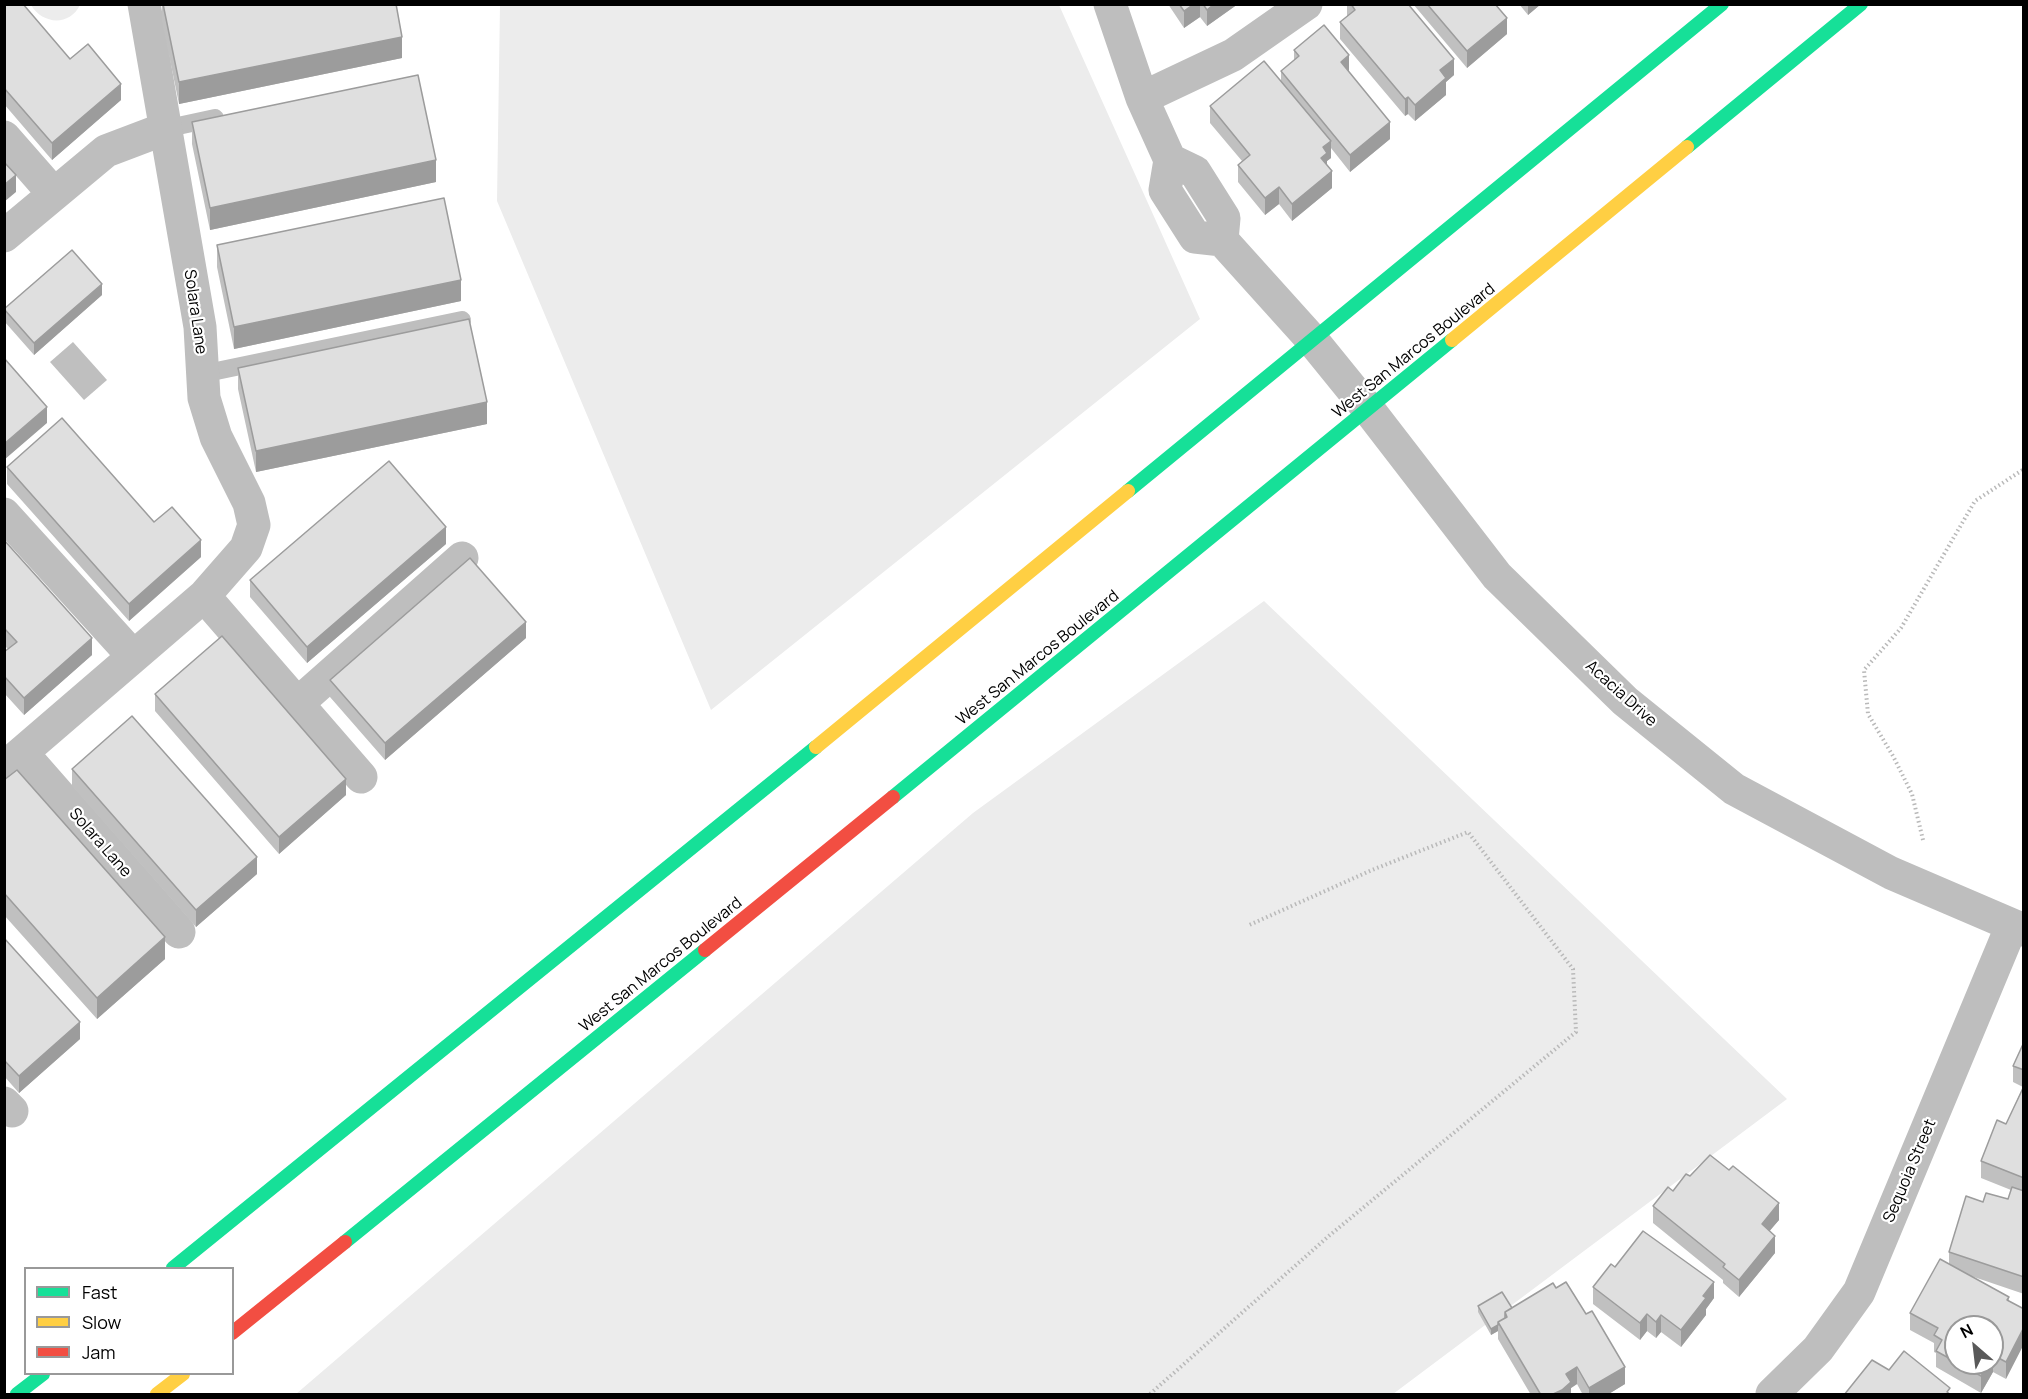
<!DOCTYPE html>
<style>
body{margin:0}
#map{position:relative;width:2028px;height:1399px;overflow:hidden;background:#fff;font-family:Manrope,sans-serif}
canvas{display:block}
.frame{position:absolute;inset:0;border:6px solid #000;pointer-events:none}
.legend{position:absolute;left:24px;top:1267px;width:210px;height:108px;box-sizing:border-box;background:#fff;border:2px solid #999;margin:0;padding:8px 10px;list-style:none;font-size:18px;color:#000}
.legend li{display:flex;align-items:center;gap:12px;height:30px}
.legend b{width:30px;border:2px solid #999}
.north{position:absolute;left:1944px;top:1315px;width:60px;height:60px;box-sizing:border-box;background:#fff;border:2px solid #999;border-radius:50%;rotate:332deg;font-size:16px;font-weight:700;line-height:24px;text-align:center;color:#000}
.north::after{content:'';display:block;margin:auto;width:21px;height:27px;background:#595959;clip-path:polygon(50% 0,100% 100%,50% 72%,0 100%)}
</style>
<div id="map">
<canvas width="2028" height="1399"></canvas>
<div class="frame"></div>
<ul class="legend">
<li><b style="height:8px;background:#16e098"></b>Fast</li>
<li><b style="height:8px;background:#ffcf43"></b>Slow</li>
<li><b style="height:8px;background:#f24e42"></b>Jam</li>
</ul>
<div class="north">N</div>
</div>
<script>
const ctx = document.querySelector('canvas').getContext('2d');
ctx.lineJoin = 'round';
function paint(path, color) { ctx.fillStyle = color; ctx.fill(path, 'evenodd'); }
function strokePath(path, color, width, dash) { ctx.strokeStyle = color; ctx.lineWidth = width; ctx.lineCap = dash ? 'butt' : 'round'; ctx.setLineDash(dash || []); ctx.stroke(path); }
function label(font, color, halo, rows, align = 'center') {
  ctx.font = font + ' Manrope,sans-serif'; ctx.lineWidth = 4.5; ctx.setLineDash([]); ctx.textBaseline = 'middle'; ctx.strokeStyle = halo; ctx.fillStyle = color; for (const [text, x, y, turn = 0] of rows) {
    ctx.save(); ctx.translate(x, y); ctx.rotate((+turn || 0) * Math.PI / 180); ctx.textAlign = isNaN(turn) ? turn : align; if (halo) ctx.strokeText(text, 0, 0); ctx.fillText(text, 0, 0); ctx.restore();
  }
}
paint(new Path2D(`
 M 31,5 L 31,4 L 80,5 C 69,27 42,24 31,5 Z
 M 500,5 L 1059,5 L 1200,319 L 711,710 L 497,201 Z
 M 1264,601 L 1787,1099 L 1393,1394 L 296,1394 L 973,813 Z`), '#ececec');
paint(new Path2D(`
 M 73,342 L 107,380 L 84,400 L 50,362 Z`), '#bfbfbf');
strokePath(new Path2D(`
 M 1923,840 L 1912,794 L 1893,756 L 1868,714 L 1864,670 L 1901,628 L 1975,501 L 2024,469
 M 1150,1394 L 1330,1235 L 1576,1032 L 1573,969 L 1468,832 L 1372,870 L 1247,926`), '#b9b9b9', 4, [1.5, 3]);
strokePath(new Path2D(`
 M 164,129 L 215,118
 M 202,374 L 462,320`), '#bebebe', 18);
strokePath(new Path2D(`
 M 1110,4 L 1142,98 L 1170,160
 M 1142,98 L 1233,55 L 1306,4
 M 4,137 L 54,194
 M 4,236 L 106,151 L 164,129
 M 1222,240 L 1224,218 L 1195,172 L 1170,160 L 1165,190 L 1195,237 L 1222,240 L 1313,341 L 1369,410 L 1497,576 L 1625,701 L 1734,789 L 1891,873 L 2024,930
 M 4,514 L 133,656
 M 204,596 L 361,777
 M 297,704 L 462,558
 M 22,753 L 179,932
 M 4,768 L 204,596 L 246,548 L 254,525 L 249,503 L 216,437 L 204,398 L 200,327 L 144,4
 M 4,1103 L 12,1111
 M 1772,1394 L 1818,1349 L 1859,1292 L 2012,925`), '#bebebe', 33);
strokePath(new Path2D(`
 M 1687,147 L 1861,4
 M 1128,491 L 1722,4
 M 893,797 L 1452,340
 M 345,1242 L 705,950
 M 173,1268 L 816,747
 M 17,1394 L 43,1374`), '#16e098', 14);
strokePath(new Path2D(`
 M 1452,340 L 1687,147
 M 816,747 L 1128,491
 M 157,1394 L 183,1374`), '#ffcf43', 14);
strokePath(new Path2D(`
 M 705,950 L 893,797
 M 232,1333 L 345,1242`), '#f24e42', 14);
paint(new Path2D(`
 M 4,4 L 121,100 L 52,160 L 4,104 Z
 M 162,4 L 396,4 L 402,58 L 179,104 L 162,21 Z
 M 1168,4 L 1238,4 L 1207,26 L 1200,17 L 1184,28 Z
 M 1347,4 L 1408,4 L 1454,75 L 1446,82 L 1446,95 L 1415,121 L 1408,114 L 1405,116 L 1340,39 L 1340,22 L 1347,17 Z
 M 1413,4 L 1497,4 L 1507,34 L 1467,68 Z
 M 1519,4 L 1541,4 L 1528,15 Z
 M 1294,50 L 1349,72 L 1390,139 L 1350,172 L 1331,148 L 1331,158 L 1327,161 L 1327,165 L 1332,188 L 1292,221 L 1279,204 L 1265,215 L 1238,182 L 1238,165 L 1242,161 L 1210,123 L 1210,106 L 1281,81 L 1281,71 L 1294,60 Z
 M 192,122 L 436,182 L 210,230 L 192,144 Z
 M 217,245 L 461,301 L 234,349 L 217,267 Z
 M 102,295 L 34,355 L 4,321 L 4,309 Z
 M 238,368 L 487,424 L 256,472 L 238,389 Z
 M 7,467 L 154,522 L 201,557 L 129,621 L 7,484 Z
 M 4,540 L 92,655 L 24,715 L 4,693 L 4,652 L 8,649 L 4,645 Z
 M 446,544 L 307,663 L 250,597 L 250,580 Z
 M 526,638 L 385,760 L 330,697 L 330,680 Z
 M 155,694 L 346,795 L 279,854 L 155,711 Z
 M 72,769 L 257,874 L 196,927 L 72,786 Z
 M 4,780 L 165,959 L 97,1019 L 4,915 Z
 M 4,938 L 80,1039 L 19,1093 L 4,1076 Z
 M 2024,1042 L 2024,1294 L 1971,1276 L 2009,1297 L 2006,1379 L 1993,1372 L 1981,1393 L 1936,1367 L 1936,1353 L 1934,1352 L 1934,1343 L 1910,1330 L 1910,1313 L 1949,1264 L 1949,1252 L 1983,1202 L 2008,1199 L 2011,1190 L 1981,1178 L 1981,1161 L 2006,1124 L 2023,1087 L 2013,1082 L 2013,1066 ZM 1956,1327 L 1992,1363 L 1956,1363 Z
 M 1673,1191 L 1779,1220 L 1769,1231 L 1775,1253 L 1739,1297 L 1723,1283 L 1723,1280 L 1653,1223 L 1653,1206 Z
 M 1615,1267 L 1714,1298 L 1706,1309 L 1706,1315 L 1681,1347 L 1661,1332 L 1656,1338 L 1647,1331 L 1640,1340 L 1593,1304 L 1593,1287 Z
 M 1478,1306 L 1512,1308 L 1625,1384 L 1607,1395 L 1583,1395 L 1577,1384 L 1571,1388 L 1571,1395 L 1531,1395 L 1498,1339 L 1498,1331 L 1491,1335 L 1478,1312 Z`), '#c0c0c0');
paint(new Path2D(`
 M 1194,4 L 1200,4 L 1200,17 L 1184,28 L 1184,11 Z
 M 1214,4 L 1238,4 L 1207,26 L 1207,10 Z
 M 1528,4 L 1541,4 L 1528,15 Z
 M 1507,18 L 1507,34 L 1467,68 L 1467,51 Z
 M 402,37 L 402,58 L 179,104 L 179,82 Z
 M 1349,55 L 1349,72 L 1341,62 Z
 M 1454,59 L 1454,75 L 1446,82 L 1446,95 L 1415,121 L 1415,105 L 1440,70 Z
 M 121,84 L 121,100 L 52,160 L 52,143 Z
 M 1408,97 L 1408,114 L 1405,116 L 1405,99 Z
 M 1390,122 L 1390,139 L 1350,172 L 1350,155 Z
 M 1331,141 L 1331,158 L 1327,161 L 1327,169 L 1321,158 L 1323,147 Z
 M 436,160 L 436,182 L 210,230 L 210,208 Z
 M 1332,171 L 1332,188 L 1292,221 L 1292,204 Z
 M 16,175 L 16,192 L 4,202 L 4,185 Z
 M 1279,187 L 1279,204 L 1265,215 L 1265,198 Z
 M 461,280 L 461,301 L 234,349 L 234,327 Z
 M 102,284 L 102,295 L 34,355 L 34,343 Z
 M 487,402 L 487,424 L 256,472 L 256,451 Z
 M 47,407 L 47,423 L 4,460 L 4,444 Z
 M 446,527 L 446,544 L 307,663 L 307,647 Z
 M 201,540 L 201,557 L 129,621 L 129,604 Z
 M 526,622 L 526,638 L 385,760 L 385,743 Z
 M 92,638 L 92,655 L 24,715 L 24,698 Z
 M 346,779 L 346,795 L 279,854 L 279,837 Z
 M 257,857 L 257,874 L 196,927 L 196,910 Z
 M 165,937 L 165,959 L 97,1019 L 97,998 Z
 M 80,1022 L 80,1039 L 19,1093 L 19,1076 Z
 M 1779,1203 L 1779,1220 L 1762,1240 L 1762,1224 Z
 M 1775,1236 L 1775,1253 L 1739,1297 L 1739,1280 Z
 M 1714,1282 L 1714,1298 L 1706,1309 L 1706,1315 L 1681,1347 L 1681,1330 L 1703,1296 Z
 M 1647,1314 L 1647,1331 L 1640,1340 L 1640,1323 Z
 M 1661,1315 L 1661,1332 L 1656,1338 L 1656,1322 Z
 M 1498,1325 L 1498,1331 L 1491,1335 L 1491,1329 Z
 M 2024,1327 L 2024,1344 L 2006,1379 L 2006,1362 Z
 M 1993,1355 L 1993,1372 L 1981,1393 L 1981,1376 L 1989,1363 L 1992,1363 L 1992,1357 Z
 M 1577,1367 L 1577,1384 L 1571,1388 L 1571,1395 L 1551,1395 L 1566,1374 Z
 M 1625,1367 L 1625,1384 L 1607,1395 L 1589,1395 L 1589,1388 Z`), '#9c9c9c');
const building = new Path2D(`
 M 4,4 L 23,4 L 70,59 L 88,44 L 121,84 L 52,143 L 4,88 Z
 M 163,4 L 396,4 L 402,37 L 179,82 Z
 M 1179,4 L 1194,4 L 1184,11 Z
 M 1203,4 L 1214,4 L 1207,10 Z
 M 1351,4 L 1408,4 L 1454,59 L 1440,70 L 1446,78 L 1415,105 L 1408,97 L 1405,99 L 1340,22 L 1355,10 Z
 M 1427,4 L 1495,4 L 1507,18 L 1467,51 Z
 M 1324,25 L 1349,55 L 1341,62 L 1390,122 L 1350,155 L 1281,71 L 1299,56 L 1294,50 Z
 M 1264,61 L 1331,141 L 1323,147 L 1327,153 L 1321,158 L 1332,171 L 1292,204 L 1279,187 L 1265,198 L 1238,165 L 1250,155 L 1210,106 Z
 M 418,75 L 436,160 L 210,208 L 192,122 Z
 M 4,162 L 16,175 L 4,185 Z
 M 444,198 L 461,280 L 234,327 L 217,245 Z
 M 72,250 L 102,284 L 34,343 L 4,309 Z
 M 469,319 L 487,402 L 256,451 L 238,368 Z
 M 4,358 L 47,407 L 4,444 Z
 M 62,418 L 154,522 L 172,507 L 201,540 L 129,604 L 7,467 Z
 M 389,461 L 446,527 L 307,647 L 250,580 Z
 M 4,540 L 92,638 L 24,698 L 4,676 L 4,652 L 17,642 L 4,628 Z
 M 470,558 L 526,622 L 385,743 L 330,680 Z
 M 222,636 L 346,779 L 279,837 L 155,694 Z
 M 132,716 L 257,857 L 196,910 L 72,769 Z
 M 17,770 L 165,937 L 97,998 L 4,893 L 4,780 Z
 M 4,938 L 80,1022 L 19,1076 L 4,1060 Z
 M 2024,1042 L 2024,1070 L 2013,1066 Z
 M 2024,1086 L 2024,1178 L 1981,1161 L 1997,1120 L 2006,1124 Z
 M 1710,1155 L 1729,1170 L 1733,1166 L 1779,1203 L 1762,1224 L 1775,1236 L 1739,1280 L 1723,1267 L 1725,1264 L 1653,1206 L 1668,1187 L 1673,1191 L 1686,1174 L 1690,1176 Z
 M 2012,1187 L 2024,1191 L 2024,1277 L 1949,1252 L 1966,1196 L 1983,1202 L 1986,1193 L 2008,1199 Z
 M 1643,1231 L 1714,1282 L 1703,1296 L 1706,1298 L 1681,1330 L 1661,1315 L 1656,1322 L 1647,1314 L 1640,1323 L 1593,1287 L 1611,1264 L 1615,1267 Z
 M 1940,1259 L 2009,1297 L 2007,1300 L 2024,1309 L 2024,1327 L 2006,1362 L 1993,1355 L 1992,1357 L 1992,1327 L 1956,1327 L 1956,1362 L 1936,1351 L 1942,1340 L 1934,1335 L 1938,1328 L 1910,1313 Z
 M 1566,1282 L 1586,1314 L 1592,1311 L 1625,1367 L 1589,1388 L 1577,1367 L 1566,1374 L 1571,1382 L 1562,1390 L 1551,1395 L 1541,1395 L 1498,1322 L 1507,1317 L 1505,1312 L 1553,1283 L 1556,1288 Z
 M 1502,1292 L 1512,1308 L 1505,1312 L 1505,1318 L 1498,1322 L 1498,1325 L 1491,1329 L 1478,1306 Z
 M 1904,1351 L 1950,1388 L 1947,1392 L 1951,1395 L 1844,1395 L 1872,1360 L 1889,1370 Z
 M 1958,1363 L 1989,1363 L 1981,1376 Z`);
paint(building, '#dfdfdf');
strokePath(building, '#9c9c9c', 1.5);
label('16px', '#000', '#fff', [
 ["Solara Lane",195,312,82],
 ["West San Marcos Boulevard",1414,351,-39],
 ["West San Marcos Boulevard",1038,658,-39],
 ["Acacia Drive",1621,694,42],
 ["Solara Lane",100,843,49],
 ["West San Marcos Boulevard",661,965,-39],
 ["Sequoia Street",1910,1171,-67]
]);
</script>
